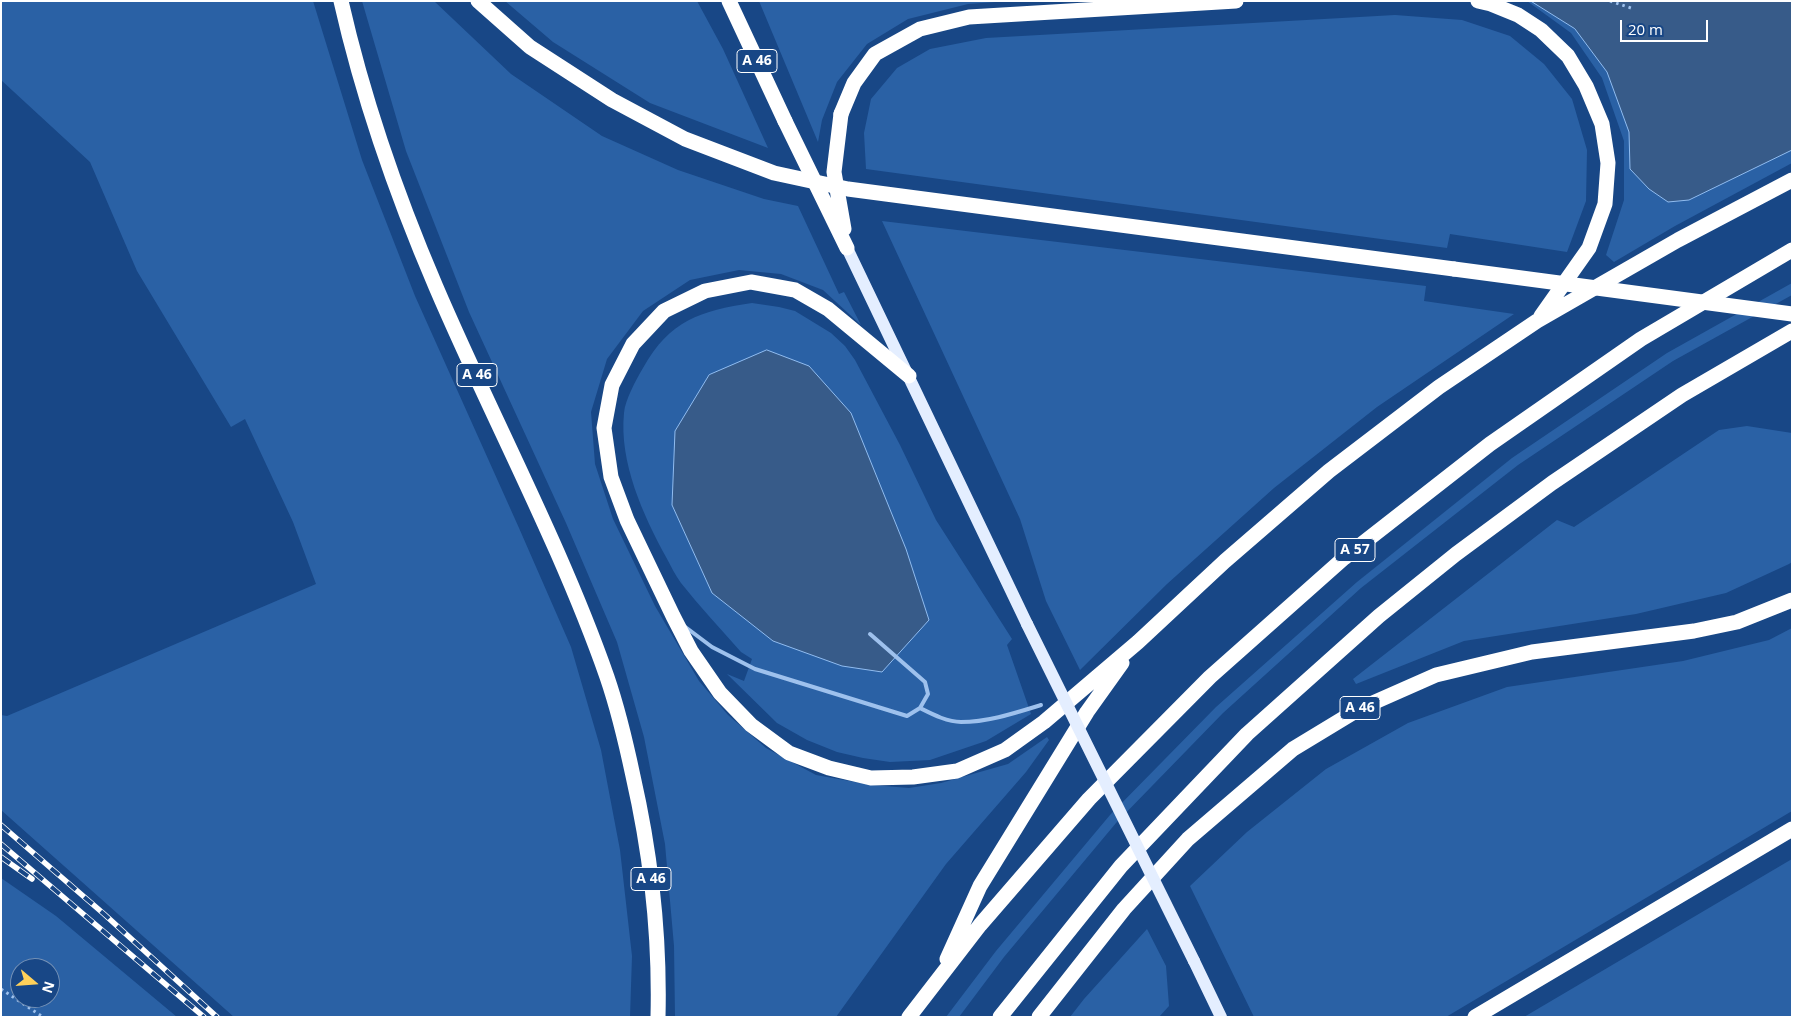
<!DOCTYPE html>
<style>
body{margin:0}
#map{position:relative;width:1793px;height:1018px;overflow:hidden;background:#184786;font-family:"Open Sans",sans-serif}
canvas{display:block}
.frame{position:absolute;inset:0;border:2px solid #fff;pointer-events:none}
.north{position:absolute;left:10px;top:958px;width:50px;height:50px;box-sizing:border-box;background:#184786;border:1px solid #7491b6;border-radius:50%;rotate:108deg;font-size:14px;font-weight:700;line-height:20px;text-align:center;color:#fff}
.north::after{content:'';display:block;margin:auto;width:18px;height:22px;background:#ffd15a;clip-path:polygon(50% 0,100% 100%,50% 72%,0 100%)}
.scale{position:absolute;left:1620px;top:20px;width:88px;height:22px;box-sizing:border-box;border:2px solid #fff;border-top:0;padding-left:6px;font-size:15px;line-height:18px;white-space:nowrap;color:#fff;-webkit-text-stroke:4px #184786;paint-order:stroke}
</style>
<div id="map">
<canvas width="1793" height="1018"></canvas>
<div class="frame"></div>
<div class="north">N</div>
<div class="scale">20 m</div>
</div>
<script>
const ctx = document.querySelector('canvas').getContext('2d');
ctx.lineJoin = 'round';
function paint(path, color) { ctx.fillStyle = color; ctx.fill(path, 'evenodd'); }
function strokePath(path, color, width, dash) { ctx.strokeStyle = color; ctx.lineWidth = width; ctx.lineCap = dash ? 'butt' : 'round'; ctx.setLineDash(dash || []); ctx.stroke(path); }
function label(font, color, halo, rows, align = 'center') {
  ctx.font = font + ' "Open Sans",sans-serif'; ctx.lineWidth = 4.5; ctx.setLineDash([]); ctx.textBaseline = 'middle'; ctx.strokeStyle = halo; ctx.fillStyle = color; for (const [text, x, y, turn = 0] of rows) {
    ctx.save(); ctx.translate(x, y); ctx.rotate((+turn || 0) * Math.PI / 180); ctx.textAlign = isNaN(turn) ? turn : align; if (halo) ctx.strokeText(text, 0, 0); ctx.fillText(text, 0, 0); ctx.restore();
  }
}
paint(new Path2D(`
 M 1,1 L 313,1 L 362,160 L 415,296 L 519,528 L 571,647 L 601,750 L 620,850 L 632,956 L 630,1017 L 234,1017 L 1,810 L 1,715 L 7,716 L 316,584 L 293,522 L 245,419 L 231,427 L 137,271 L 90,162 L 1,80 Z
 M 362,1 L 434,1 L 511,74 L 602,136 L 678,170 L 764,199 L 798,206 L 839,294 L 844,292 L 861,325 L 823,290 L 781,274 L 739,270 L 690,280 L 643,311 L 607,359 L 591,412 L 595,464 L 613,519 L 655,606 L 699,681 L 728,715 L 766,748 L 816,775 L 872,785 L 909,788 L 941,783 L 1008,764 L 1047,737 L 1049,740 L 1026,772 L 946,864 L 836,1017 L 675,1017 L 674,946 L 665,844 L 644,737 L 617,642 L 566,523 L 469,312 L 406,151 Z
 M 505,1 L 697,1 L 723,49 L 768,148 L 650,103 L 553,42 Z
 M 759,1 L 1010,1 L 968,4 L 908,19 L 867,44 L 837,82 L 822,120 L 818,142 Z
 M 1527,1 L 1792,1 L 1792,163 L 1675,226 L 1614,262 L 1606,255 L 1624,200 L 1624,141 L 1602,78 L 1571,33 Z
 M 1395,15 L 1462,20 L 1510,36 L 1544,64 L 1572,99 L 1587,150 L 1586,201 L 1567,252 L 1450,234 L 1447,248 L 866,169 L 864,133 L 871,99 L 897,68 L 930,49 L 986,38 Z
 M 882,221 L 1426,286 L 1424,301 L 1514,314 L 1377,407 L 1274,488 L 1167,584 L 1080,670 L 1046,601 L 1020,519 Z
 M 1792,283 L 1792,295 L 1673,361 L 1518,465 L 1361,588 L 1223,713 L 1116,823 L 1004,957 L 959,1017 L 946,1017 L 996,951 L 1110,815 L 1216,707 L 1357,582 L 1512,458 L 1667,353 Z
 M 752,303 L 779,307 L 795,311 L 831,333 L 845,346 L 855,360 L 900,445 L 936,520 L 1012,639 L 1007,645 L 1031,714 L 986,741 L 930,760 L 890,762 L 863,758 L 837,752 L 807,740 L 777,723 L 727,674 L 744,681 L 752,659 L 741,652 C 721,629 700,607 681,583 C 675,575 671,566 666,557 C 643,515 619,462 624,413 C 625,400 636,380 643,368 C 670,320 700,311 752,303 Z
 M 1747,426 L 1792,433 L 1792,562 L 1789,564 L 1726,593 L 1636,614 L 1464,641 L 1356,684 L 1353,679 L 1557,520 L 1574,527 L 1719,430 Z
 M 1792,628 L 1792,811 L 1446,1017 L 1254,1017 L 1190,886 L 1247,832 L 1326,769 L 1408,723 L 1507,687 L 1683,661 L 1769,640 Z
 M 1792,859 L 1792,1017 L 1524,1017 Z
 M 1,878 L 56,916 L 177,1017 L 1,1017 ZM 20,968 L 50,968 L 50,998 L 20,998 Z
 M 1147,929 L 1166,966 L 1169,1006 L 1159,1017 L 1070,1017 L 1084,999 Z`), '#2a61a5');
const water = new Path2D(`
 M 1531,1 L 1792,1 L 1792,150 L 1689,200 L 1668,202 L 1649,189 L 1630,169 L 1629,132 L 1607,72 L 1575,29 Z
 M 767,350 L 809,366 L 851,413 L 906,549 L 929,620 L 882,672 L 842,666 L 773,641 L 712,593 L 672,505 L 675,431 L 709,375 Z`);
paint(water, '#375b89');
strokePath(water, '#90bcf0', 1);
strokePath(new Path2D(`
 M 1610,1 L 1631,8
 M 1,989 L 43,1017`), '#9ec1ed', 3, [2.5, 4]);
strokePath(new Path2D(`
 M 684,626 L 712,647 L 755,669 L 907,716 L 920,708 L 928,694 L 925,682 L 870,634
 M 920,708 C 932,714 947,722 961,722 C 988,722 1015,713 1041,705`), '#9ec1ed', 4);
strokePath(new Path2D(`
 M 847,248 L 1027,624
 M 1194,961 L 1221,1017`), '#e4eeff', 12);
strokePath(new Path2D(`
 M 341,1 C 363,98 397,196 436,287 C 492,418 560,543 607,677 C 618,709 626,743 633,776 C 651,855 660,936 658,1017
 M 478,1 L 530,47 L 612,100 L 685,139 L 774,173 L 848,189 L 1454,269
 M 729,1 L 785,121
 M 1478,1 L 1491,4 L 1518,15 L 1541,30 L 1568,56 L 1586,86 L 1602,124 L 1608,163 L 1605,204 L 1589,248 L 1541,316
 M 841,114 L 854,83 L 875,54 L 920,29 L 969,17 L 1236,1
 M 909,376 L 828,309 L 795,290 L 751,282 L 705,291 L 664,311 L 633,344 L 612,385 L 604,428 L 611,477 L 627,520 L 673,616 L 691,651 L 720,693 L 751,725 L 789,753 L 829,768 L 871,778 L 913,777 L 957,771 L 1005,750 L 1044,722 L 1138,642 L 1225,561 L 1329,471 L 1439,387 L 1537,321 L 1678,240 L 1792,180
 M 947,959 L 980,886 L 1087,712 L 1122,663
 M 909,1017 L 980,925 L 1089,799 L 1210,677 L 1344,558 L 1490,444 L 1641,339 L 1792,250
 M 1000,1017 L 1121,866 L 1247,734 L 1379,616 L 1456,554 L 1552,483 L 1682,395 L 1792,331
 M 1039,1017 L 1124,909 L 1188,839 L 1293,749 L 1359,709 L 1436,675 L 1532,652 L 1694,631 L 1737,622 L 1792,600
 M 1475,1017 L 1792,829`), '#fff', 15);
const rail = new Path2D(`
 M 1,825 L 104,914 L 217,1017
 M 1,844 L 204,1017
 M 1,857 L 32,879`);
strokePath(rail, '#fff', 5.5);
strokePath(rail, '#184786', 4, [11]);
strokePath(new Path2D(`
 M 1027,624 L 1194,961`), '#e4eeff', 12);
strokePath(new Path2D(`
 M 841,114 L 834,172 L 844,229
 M 785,121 L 847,248
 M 1454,269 L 1792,314`), '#fff', 15);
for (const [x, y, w] of [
 [757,61,40],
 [477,375,40],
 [1355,550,40],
 [1360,708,40],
 [651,879,40]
]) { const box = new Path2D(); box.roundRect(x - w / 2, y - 11.5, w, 23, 4); ctx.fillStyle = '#184786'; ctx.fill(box); strokePath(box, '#fff', 1); }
label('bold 14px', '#fff', null, [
 ["A 46",757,61],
 ["A 46",477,375],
 ["A 57",1355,550],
 ["A 46",1360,708],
 ["A 46",651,879]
]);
</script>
